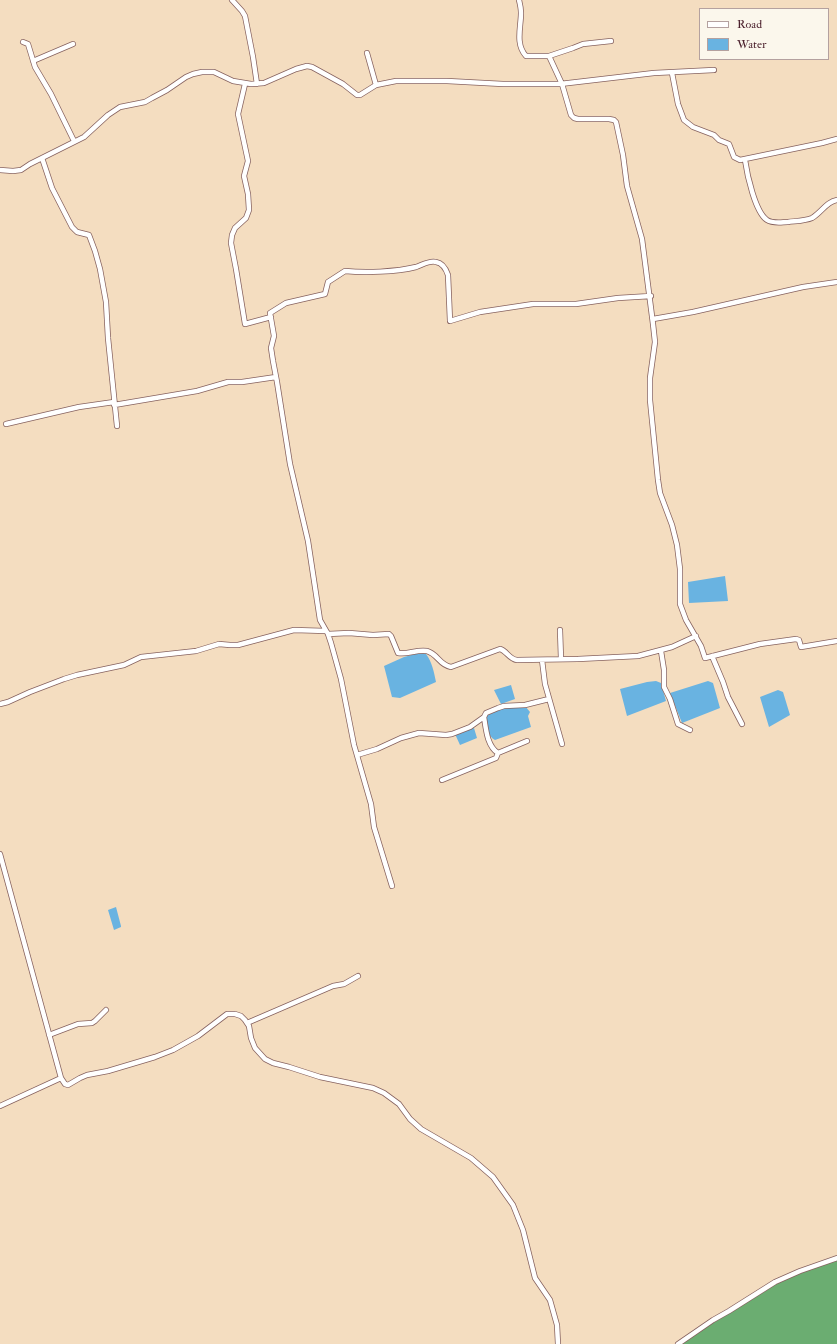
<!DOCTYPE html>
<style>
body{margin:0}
#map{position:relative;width:837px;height:1344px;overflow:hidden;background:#f4ddc0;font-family:"IM FELL Double Pica",serif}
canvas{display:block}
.legend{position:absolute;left:699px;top:8px;width:130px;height:52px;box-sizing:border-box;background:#fbf7ec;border:1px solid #b4a19f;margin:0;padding:5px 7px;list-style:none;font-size:12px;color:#4a1f2b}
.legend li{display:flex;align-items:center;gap:8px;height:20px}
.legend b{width:20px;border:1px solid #b4a19f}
</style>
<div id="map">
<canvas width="837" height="1344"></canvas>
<ul class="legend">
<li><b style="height:5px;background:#fff"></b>Road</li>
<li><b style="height:11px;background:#69b3e1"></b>Water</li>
</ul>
</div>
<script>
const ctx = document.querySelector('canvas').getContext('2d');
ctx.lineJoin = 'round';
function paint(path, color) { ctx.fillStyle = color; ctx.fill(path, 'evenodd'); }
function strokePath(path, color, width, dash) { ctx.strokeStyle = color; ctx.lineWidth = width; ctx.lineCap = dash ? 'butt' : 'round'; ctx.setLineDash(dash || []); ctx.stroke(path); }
paint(new Path2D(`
 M 837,1260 L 837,1344 L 682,1344 L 698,1332 L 767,1290 L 775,1282 Z`), '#6bad71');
paint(new Path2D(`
 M 725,576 L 728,601 L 689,603 L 688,582 Z
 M 419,653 L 426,654 C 432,662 434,672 436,682 L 400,698 L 392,697 L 384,666 L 404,657 Z
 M 656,681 L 661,683 L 666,701 L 627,716 L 620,689 L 647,682 Z
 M 708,681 L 713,683 L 720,708 L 682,723 L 670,693 Z
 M 511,685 L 515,699 L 501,704 L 494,690 Z
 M 778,690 L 783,692 L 790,715 L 769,727 L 760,697 Z
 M 525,706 L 530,712 L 528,716 L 531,727 L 495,740 C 487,736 487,724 486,716 L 503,708 Z
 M 474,728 L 477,738 L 460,745 L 455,734 Z
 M 116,907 L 121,926 L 121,927 L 114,930 L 108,910 Z`), '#69b3e1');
const minor = new Path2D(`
 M 232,0 L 242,11 L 245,16 L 253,57 L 257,84
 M 519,0 C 520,4 521,9 521,13 C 521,27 515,44 526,56 L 549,56 L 573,48 L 583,44 L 611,41
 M 23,42 L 28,44 L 35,67 L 51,94 L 74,141
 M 367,53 L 376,85
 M 549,56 L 562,84 L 571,115 L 574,118 L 578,119 L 609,119 L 614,120 L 616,122 L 623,155 L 627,186 L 642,239 L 653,324 L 655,342 L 650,378 L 650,400 L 658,480 L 660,493 L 672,525 L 677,545 L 680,569 L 680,604 L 686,620 L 701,646 L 705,658 L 760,644 L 796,639 L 799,640 L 801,647 L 837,641
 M 33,61 L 73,44
 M 672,73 L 678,104 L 684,120 L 693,127 L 714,135 L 719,140 L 729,144 L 734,157 L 740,160 L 822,143 L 837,139
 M 245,84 L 238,114 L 248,161 L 244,176 L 248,194 L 249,210 L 246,218 L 235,228 L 232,235 L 231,243 L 236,269 L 245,324 L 271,317
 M 42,158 L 52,188 L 72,227 L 77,232 L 89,235 L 95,251 L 100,269 L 106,302 L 108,338 L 117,426
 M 745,160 C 747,174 755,212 767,220 C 773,224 782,222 788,222 C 796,221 805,221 812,218 C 822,212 826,202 837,200
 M 0,170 L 13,171 L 21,170 L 30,164 L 84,137 L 108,115 L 120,107 L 145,102 L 152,98 L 167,90 L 186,77 L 193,74 L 202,72 L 214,72 L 233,81 L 251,84 L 264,83 L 296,69 L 307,66 L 312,67 L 343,84 L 357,95 L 360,95 L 376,85 L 396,81 L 447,81 L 503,84 L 560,84 L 654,73 L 714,70
 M 653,319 L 693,312 L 803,287 L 837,282
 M 114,405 L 197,391 L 228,382 L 242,382 L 276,377
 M 6,424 L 79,407 L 114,402
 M 560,630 L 561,659
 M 328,634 L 349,633 L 373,635 L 389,634 L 391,636 L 398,653 C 408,655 417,649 427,651 C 438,654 439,665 451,667 L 500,649 C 507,651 509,659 517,660 L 578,659 L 638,656 L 672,647 L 696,636
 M 661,651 L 664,670 L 664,687 L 670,699 L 678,724 L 690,730
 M 712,656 L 723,682 L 728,697 L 742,724
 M 542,660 L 545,684 L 562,744
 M 0,704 L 8,702 L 30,692 L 64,679 L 77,675 L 124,665 L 141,657 L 196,651 L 219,644 L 230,645 L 238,645 L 294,630 L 326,631
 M 484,717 C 486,729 487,746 498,753
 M 357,755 L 377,749 L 401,738 L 419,733 L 446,735 L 452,734 L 470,727 L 484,717 L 486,713 L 498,708 L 504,706 L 525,705 L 549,699
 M 442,780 L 496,758 L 498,753 L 527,741
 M 0,854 L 61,1078 L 65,1084 L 68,1085 L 80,1078 L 87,1075 L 108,1071 L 155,1057 L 173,1050 L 198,1036 L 227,1014 L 235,1014 L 241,1016 L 245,1020 L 249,1026 L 251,1038 L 255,1048 L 265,1059 L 273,1063 L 289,1067 L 320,1077 L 373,1088 L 384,1093 L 399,1104 L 410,1119 L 421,1129 L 471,1158 L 493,1177 L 513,1205 L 523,1230 L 535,1278 L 550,1300 L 557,1325 L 558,1344
 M 392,886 L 374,827 L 371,804 L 354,745 L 341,679 L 331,643 L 328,634 L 320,620 L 308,541 L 290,464 L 277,382 L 273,361 L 271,348 L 274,336 L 270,313 L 286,303 L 325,294 L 328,282 L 345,271 C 365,273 396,272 416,267 C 422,265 430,260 436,262 C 443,263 446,269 448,275 L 450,321 L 480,312 L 533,304 L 576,304 L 618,298 L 651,296
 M 247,1023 L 333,986 L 344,984 L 358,976
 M 49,1035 L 78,1024 L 92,1023 L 95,1021 L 106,1010
 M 0,1106 L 61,1078
 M 678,1344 L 713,1320 L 729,1311 L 775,1282 L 800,1271 L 837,1258`);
strokePath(minor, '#86625f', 6);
strokePath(minor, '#fff', 4.5);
</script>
